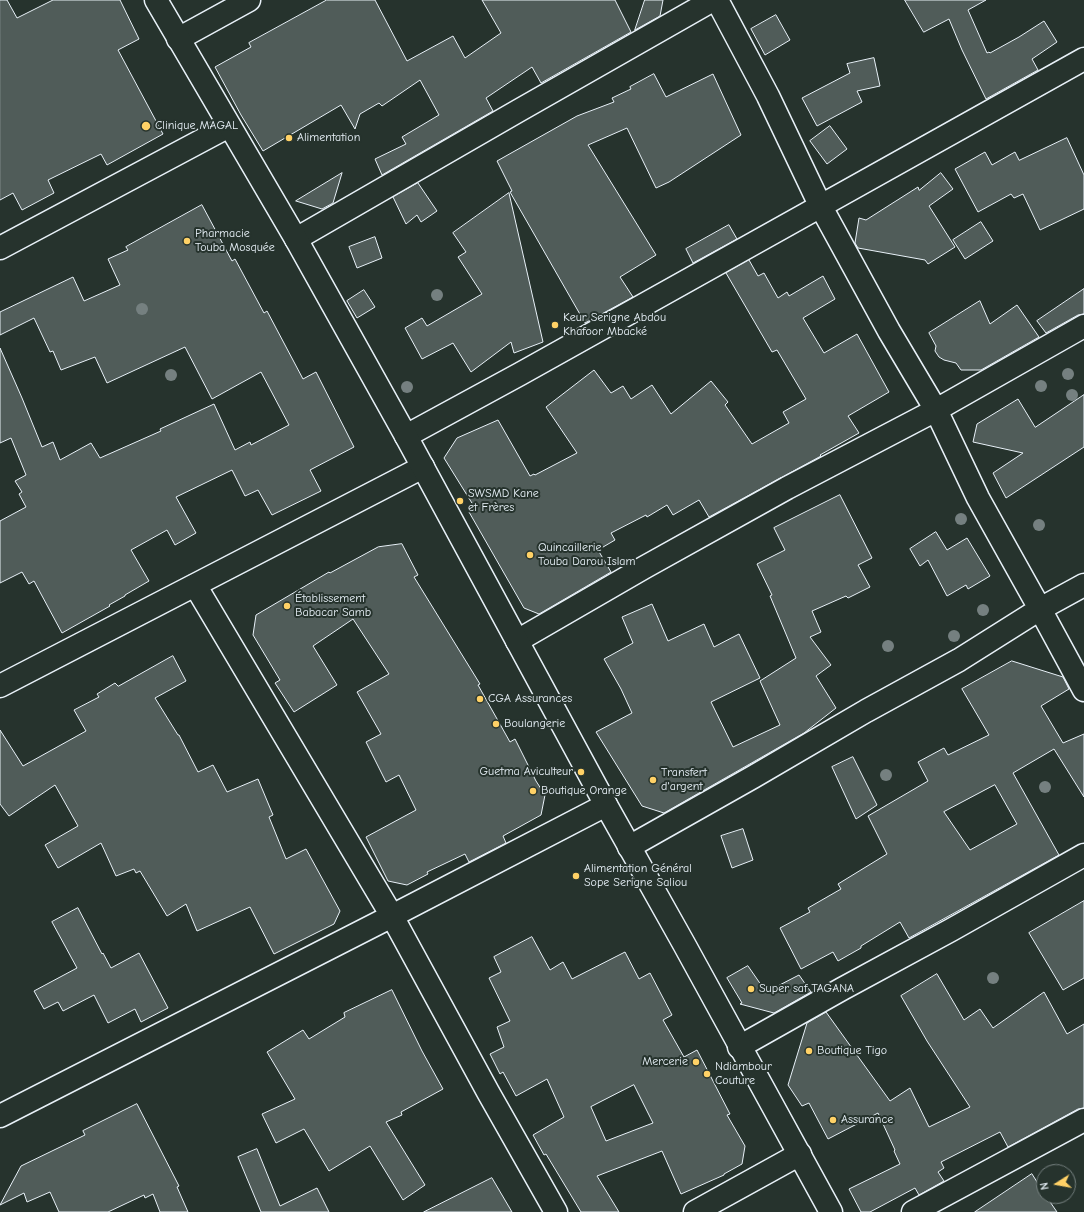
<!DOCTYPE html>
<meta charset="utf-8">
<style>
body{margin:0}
#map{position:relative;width:1084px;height:1212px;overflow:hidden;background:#26332d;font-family:"Comic Neue",sans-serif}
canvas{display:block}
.north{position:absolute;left:1036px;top:1164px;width:40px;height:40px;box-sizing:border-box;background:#26332d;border:1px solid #747f7e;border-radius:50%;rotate:259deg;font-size:11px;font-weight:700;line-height:16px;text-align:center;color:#e8f1f8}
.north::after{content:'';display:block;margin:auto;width:14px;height:18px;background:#ffd166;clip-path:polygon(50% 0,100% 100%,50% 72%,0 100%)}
</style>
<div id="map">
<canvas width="1084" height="1212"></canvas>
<div class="north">N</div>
</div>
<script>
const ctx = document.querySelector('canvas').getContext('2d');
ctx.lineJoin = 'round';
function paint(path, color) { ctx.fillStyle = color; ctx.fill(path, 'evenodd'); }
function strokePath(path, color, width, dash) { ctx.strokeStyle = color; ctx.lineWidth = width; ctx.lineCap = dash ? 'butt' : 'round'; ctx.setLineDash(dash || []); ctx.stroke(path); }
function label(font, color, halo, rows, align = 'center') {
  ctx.font = font + ' "Comic Neue",sans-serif'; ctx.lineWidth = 4; ctx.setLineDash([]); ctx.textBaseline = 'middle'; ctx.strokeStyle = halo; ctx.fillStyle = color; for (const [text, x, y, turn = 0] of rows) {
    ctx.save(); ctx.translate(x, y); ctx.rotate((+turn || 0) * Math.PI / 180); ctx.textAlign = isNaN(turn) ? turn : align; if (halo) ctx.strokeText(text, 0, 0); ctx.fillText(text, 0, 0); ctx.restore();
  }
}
const building = new Path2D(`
 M 0,0 L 7,0 L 17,18 L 53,0 L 120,0 L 139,39 L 118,50 L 163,134 L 107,165 L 101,154 L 48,180 L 54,193 L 22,210 L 13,193 L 0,200 Z
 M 327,0 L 375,0 L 407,61 L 453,36 L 465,58 L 501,33 L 482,0 L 615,0 L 631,32 L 541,83 L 532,67 L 486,98 L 493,111 L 382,175 L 375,159 L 406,144 L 402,137 L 439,115 L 420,80 L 382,106 L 379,103 L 360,114 L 355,129 L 341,105 L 263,151 L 241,115 L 215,67 L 251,47 L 249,43 Z
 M 645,0 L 663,0 L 660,16 L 635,30 Z
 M 905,0 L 986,0 L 968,10 L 987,53 L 989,52 L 990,53 L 1019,37 L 1044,21 L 1057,42 L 1032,59 L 1038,70 L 986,99 L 962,50 L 949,19 L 924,32 Z
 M 776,15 L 790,40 L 765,55 L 751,29 Z
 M 874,58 L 880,86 L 857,91 L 862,102 L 817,126 L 802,98 L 850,73 L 847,64 Z
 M 654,74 L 666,97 L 713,74 L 741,135 L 669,182 L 656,188 L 627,128 L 588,145 L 656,255 L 620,277 L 633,297 L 585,323 L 510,192 L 512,191 L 497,161 L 577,116 L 614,102 L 612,98 L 631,89 L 630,87 Z
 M 830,126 L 847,149 L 827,164 L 810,141 Z
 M 1067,138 L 1084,175 L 1084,209 L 1040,230 L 1023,194 L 1014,198 L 1011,194 L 978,212 L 955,169 L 985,152 L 992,165 L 1015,152 L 1019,160 Z
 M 342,173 L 333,203 L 322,209 L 296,201 Z
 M 941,173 L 953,189 L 929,206 L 955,247 L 928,264 L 925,260 L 858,248 L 855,243 L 859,218 L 866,220 L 918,187 L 919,190 Z
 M 418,183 L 437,211 L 421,222 L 417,215 L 406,224 L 393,197 Z
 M 509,193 L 543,342 L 514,353 L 511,342 L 471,372 L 453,343 L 422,359 L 405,328 L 422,318 L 427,326 L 482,294 L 458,257 L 466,252 L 453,233 Z
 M 202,205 L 232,261 L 235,259 L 264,313 L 267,311 L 303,379 L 316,372 L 354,447 L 310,470 L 321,491 L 272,515 L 258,490 L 245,496 L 232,470 L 176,497 L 196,533 L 175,545 L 167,530 L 131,550 L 149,581 L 125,595 L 125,596 L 109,605 L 110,606 L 62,633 L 34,581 L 29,584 L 22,572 L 0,583 L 0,521 L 26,507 L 19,494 L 22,492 L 15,481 L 26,475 L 11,438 L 0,443 L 0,348 L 22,398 L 42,447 L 53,442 L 60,460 L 91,443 L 100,458 L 161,431 L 160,429 L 214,404 L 235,450 L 250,442 L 251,445 L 289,425 L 261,372 L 212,399 L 185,347 L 107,383 L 95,357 L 61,370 L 53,351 L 50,352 L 34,318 L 0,335 L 0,312 L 73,277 L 84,301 L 120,285 L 108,259 L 128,250 L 126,247 Z
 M 981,222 L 993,241 L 965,259 L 953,240 Z
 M 729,225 L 737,239 L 693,263 L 686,249 Z
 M 375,237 L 382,258 L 357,268 L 349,247 Z
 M 749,260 L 758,276 L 764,273 L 778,298 L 787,292 L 789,296 L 823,276 L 835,299 L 803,318 L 824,353 L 857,334 L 889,392 L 848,416 L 859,433 L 820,455 L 821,456 L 709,517 L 699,500 L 673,515 L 667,505 L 647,517 L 646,515 L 611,533 L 615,540 L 598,550 L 611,572 L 539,614 L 524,608 L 469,512 L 475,508 L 444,458 L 457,438 L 498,420 L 530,476 L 534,474 L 535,475 L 577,453 L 546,407 L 594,370 L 611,393 L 623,386 L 631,399 L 652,385 L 671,414 L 711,381 L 728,402 L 725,405 L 752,444 L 789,423 L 783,412 L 806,399 L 777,350 L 772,352 L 726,273 Z
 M 1084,289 L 1084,314 L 1078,315 L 1046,333 L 1037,321 Z
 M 364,290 L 375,307 L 357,318 L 347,301 Z
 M 980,301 L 990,324 L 1017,305 L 1039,337 L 981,370 L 961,370 L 956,363 L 944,360 L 939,357 L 935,351 L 936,346 L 929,333 Z
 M 1084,395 L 1084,447 L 1006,498 L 993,473 L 1023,453 L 973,442 L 977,424 L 1018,399 L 1035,427 Z
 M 840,495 L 872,558 L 858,565 L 870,587 L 848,598 L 846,596 L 812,611 L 821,632 L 810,637 L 831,665 L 816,676 L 836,708 L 804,733 L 664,813 L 642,806 L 596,732 L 632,713 L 621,689 L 604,659 L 633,643 L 622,617 L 652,604 L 668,641 L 704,624 L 714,647 L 739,634 L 760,678 L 711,702 L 733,747 L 780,725 L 760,681 L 796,658 L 770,596 L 772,595 L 757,564 L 785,550 L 774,528 Z
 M 936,532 L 947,550 L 967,538 L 990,576 L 968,589 L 966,585 L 947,596 L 928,560 L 920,566 L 910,549 Z
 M 402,544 L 418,575 L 414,577 L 480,684 L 478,685 L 510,742 L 515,739 L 536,781 L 545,795 L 541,815 L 503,836 L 506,843 L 469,862 L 465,854 L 427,872 L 428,874 L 407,885 L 388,881 L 366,837 L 416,810 L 399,775 L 386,782 L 366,742 L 381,734 L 357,692 L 389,674 L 353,619 L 313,646 L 337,685 L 294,712 L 275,683 L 280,680 L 253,635 L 256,615 L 329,572 L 330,573 L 378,547 Z
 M 173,656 L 186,681 L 155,698 L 178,735 L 179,735 L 198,772 L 213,765 L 227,792 L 258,779 L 273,815 L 269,817 L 286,859 L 306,849 L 340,911 L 334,924 L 274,954 L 250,907 L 197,931 L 186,904 L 167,916 L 140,871 L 136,873 L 134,869 L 116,876 L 101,843 L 58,868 L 45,845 L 78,826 L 55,785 L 9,816 L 0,804 L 0,730 L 23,766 L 86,731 L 74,710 L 99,697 L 97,694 L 115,683 L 118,686 Z
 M 1012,661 L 1063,677 L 1069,689 L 1041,706 L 1063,743 L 1084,734 L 1084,797 L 1054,749 L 1013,773 L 1059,855 L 909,938 L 900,922 L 861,946 L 861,948 L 838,961 L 833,952 L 801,969 L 780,928 L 810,912 L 808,908 L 841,889 L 838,884 L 887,854 L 868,816 L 928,781 L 918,762 L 944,748 L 948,755 L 989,735 L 962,689 ZM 995,785 L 1017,824 L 970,850 L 944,812 Z
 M 853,757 L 877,805 L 856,819 L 832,767 Z
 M 743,829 L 753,860 L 732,868 L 721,836 Z
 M 1084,901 L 1084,978 L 1063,990 L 1029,933 Z
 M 78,908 L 102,954 L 103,953 L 111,968 L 139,953 L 168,1008 L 141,1022 L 135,1009 L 108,1023 L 94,995 L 63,1011 L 58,1002 L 44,1009 L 34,991 L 77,968 L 52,922 Z
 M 532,937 L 550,970 L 563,962 L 572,979 L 625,952 L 639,979 L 650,973 L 672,1015 L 663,1020 L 684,1057 L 697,1050 L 730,1114 L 727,1115 L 745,1146 L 742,1164 L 724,1174 L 724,1175 L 681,1194 L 662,1151 L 597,1176 L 619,1212 L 581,1212 L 546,1154 L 544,1155 L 533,1135 L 564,1117 L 547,1079 L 516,1096 L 503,1072 L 500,1074 L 490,1054 L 504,1047 L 497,1027 L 510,1021 L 489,978 L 501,972 L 494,957 ZM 634,1085 L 653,1123 L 606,1141 L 591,1107 Z
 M 748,966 L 766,992 L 799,975 L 811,992 L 774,1013 L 740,1004 L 742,1003 L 727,978 Z
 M 937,974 L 964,1020 L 980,1009 L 993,1028 L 1044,992 L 1067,1034 L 1084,1024 L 1084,1108 L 1078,1109 L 1008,1147 L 1000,1132 L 941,1162 L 944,1168 L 938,1172 L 944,1181 L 919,1195 L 915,1188 L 870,1212 L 861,1212 L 849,1189 L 900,1164 L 894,1151 L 895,1150 L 878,1113 L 828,1139 L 809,1103 L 802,1106 L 788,1085 L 807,1023 L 826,1012 L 890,1101 L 910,1088 L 929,1127 L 970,1107 L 927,1041 L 901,996 Z
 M 392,990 L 422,1051 L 443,1089 L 401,1112 L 402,1115 L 386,1122 L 425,1185 L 403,1200 L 370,1146 L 329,1171 L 304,1129 L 276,1143 L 262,1114 L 295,1099 L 267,1052 L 303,1030 L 309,1039 L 345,1017 L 344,1013 Z
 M 137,1104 L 179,1186 L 177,1187 L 188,1212 L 160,1212 L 153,1194 L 145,1198 L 144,1195 L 108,1212 L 59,1212 L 50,1192 L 27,1202 L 24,1193 L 0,1205 L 21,1166 L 85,1135 L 83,1131 Z
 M 257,1149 L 280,1206 L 317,1188 L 329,1212 L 261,1212 L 238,1157 Z
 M 1032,1174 L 1044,1193 L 1044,1196 L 1046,1196 L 1057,1212 L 975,1212 Z
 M 492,1178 L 512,1212 L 424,1212 Z`);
paint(building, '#505c59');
strokePath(building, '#e8f1f8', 1);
const minor = new Path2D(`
 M 717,0 L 768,96 L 820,205 L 889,331 L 936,410 L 978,498 L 1040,609 L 1084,690
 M 178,39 L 249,0
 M 296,239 L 518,111 L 713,0
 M 0,248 L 229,126
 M 406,436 L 520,374 L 1084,59
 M 195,585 L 392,916 L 488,1092 L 556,1212
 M 517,641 L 645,567 L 787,488 L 936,410 L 1084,326
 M 0,686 L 423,467
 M 629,847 L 753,777 L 866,711 L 959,660 L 1040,609 L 1084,585
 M 739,1047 L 842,989 L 951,930 L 1084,855
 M 0,1116 L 392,916 L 606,805
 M 695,1212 L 800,1154
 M 913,1212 L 1084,1120`);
const secondary = new Path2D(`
 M 156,0 L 296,239 L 406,436 L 606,805 L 684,944 L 831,1212`);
strokePath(minor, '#e8f1f8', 25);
strokePath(secondary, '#e8f1f8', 25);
strokePath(minor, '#26332d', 22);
strokePath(secondary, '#26332d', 22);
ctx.fillStyle = '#758080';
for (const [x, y] of [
 [437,295],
 [142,309],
 [1068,374],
 [171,375],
 [1041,386],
 [407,387],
 [1072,395],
 [961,519],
 [1039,525],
 [983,610],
 [954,636],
 [888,646],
 [886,775],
 [1045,787],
 [993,978]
]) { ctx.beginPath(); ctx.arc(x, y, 6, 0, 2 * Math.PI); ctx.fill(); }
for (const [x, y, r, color] of [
 [146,126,5,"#ffd166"],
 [289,138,4,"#ffd166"],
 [187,241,4,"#ffd166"],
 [555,325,4,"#ffd166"],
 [460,501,4,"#ffd166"],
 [530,555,4,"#ffd166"],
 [287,606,4,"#ffd166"],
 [480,699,4,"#ffd166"],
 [496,724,4,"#ffd166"],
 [581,772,4,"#ffd166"],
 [653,780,4,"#ffd166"],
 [533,791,4,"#ffd166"],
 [576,876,4,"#ffd166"],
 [751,989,4,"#ffd166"],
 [809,1051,4,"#ffd166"],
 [696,1062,4,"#ffd166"],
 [707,1074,4,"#ffd166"],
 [833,1120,4,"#ffd166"]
]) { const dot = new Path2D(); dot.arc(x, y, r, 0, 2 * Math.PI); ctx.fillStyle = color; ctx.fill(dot); strokePath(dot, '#26332d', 1.5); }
label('12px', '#e8f1f8', '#26332d', [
 ["Clinique MAGAL",155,126],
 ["Alimentation",297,138],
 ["Pharmacie",195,234],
 ["Touba Mosquée",195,248],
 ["Keur Serigne Abdou",563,318],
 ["Khafoor Mbacké",563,332],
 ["SWSMD Kane",468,494],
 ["et Frères",468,508],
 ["Quincaillerie",538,548],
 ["Touba Darou Islam",538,562],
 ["Établissement",295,599],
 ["Babacar Samb",295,613],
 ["CGA Assurances",488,699],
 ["Boulangerie",504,724],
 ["Guetma Aviculteur",573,772,"right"],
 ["Transfert",661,773],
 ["d'argent",661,787],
 ["Boutique Orange",541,791],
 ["Alimentation Général",584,869],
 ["Sope Serigne Saliou",584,883],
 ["Super saf TAGANA",759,989],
 ["Boutique Tigo",817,1051],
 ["Mercerie",688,1062,"right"],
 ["Ndiambour",715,1067],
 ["Couture",715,1081],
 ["Assurance",841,1120]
], 'left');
</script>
